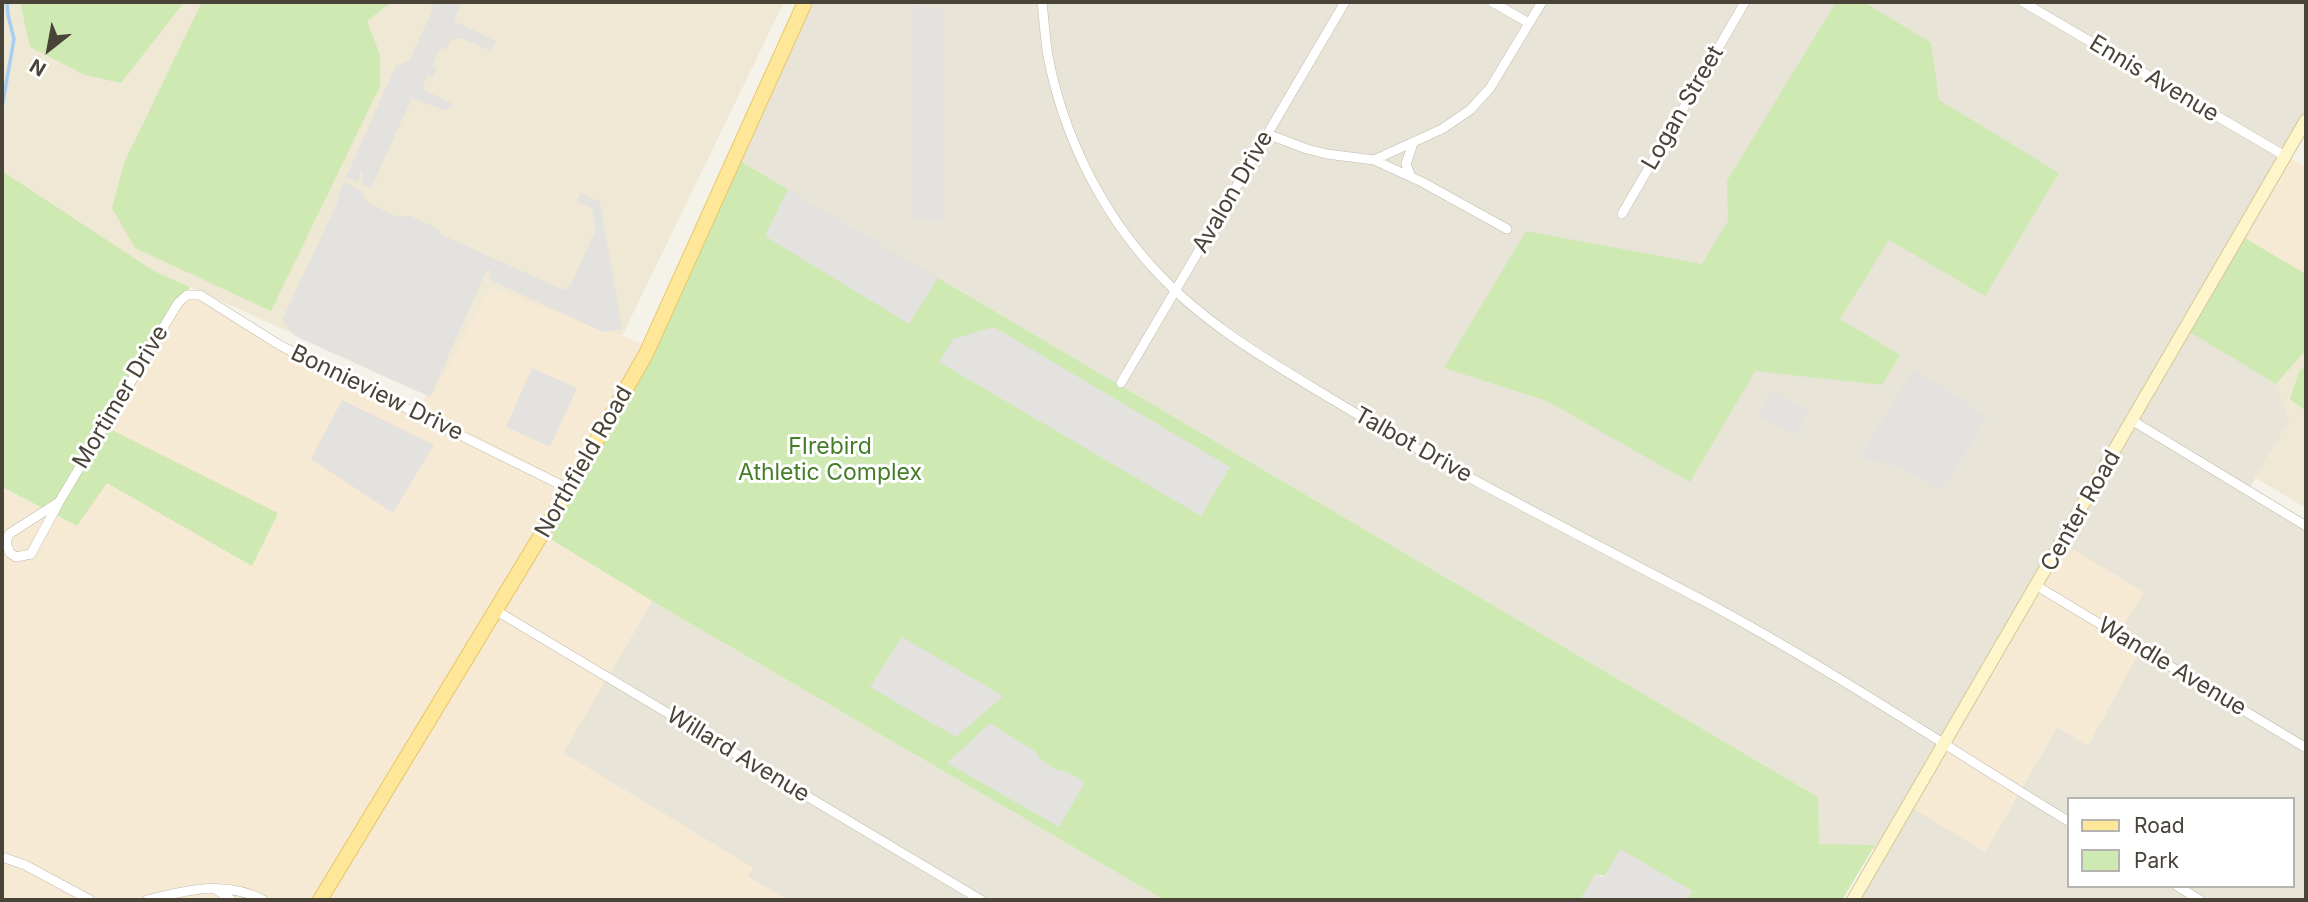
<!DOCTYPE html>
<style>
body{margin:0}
#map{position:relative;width:2308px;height:902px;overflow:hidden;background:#f5f2ea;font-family:Inter,sans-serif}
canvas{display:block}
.frame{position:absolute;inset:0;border:4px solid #494338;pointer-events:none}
.legend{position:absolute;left:2067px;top:797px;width:228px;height:91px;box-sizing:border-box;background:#fff;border:2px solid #b6b4af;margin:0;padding:9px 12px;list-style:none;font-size:21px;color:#494338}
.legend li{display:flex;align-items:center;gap:14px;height:35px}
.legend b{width:35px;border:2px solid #b6b4af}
.north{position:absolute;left:14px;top:14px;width:70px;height:70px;-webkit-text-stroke:5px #fff;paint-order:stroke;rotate:211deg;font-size:19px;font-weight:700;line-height:28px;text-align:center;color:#494338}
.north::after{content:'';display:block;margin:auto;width:24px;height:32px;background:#494338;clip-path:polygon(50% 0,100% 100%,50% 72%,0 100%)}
</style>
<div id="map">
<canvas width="2308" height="902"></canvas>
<div class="frame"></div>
<ul class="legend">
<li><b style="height:9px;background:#ffe799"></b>Road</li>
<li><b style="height:19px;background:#cee9b2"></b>Park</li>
</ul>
<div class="north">N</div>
</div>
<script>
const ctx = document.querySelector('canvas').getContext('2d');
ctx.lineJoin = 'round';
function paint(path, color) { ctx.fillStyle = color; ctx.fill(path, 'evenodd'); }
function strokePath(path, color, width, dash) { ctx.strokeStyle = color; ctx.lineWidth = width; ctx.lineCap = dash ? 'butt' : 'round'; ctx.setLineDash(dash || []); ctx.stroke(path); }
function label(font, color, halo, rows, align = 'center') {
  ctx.font = font + ' Inter,sans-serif'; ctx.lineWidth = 6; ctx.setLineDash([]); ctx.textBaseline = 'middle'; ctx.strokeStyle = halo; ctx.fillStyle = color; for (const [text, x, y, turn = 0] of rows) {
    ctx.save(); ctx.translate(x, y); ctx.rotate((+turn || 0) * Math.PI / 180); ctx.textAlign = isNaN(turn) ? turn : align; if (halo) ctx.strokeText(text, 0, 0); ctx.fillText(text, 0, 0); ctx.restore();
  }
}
paint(new Path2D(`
 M 805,2 L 2306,2 L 2306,120 L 2186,330 L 2276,384 L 2290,420 L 2248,491 L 2306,526 L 2306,900 L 1853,900 L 1883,850 L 1818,844 L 1818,797 L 735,158 ZM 2062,543 L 2117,635 L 2088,745 L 2057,727 L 1985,852 ZM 2068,799 L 2292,799 L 2292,886 L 2068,886 Z
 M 652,601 L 1164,900 L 787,900 L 747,876 L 753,868 L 563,753 Z`), '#e9e4d8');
paint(new Path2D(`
 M 2286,155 L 2306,167 L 2306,274 L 2240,235 Z
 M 490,287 L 650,346 L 542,534 L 652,601 L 563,753 L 753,868 L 748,877 L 787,900 L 2,900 L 2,487 L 77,526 L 107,482 L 252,566 L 103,426 L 178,303 L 200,295 L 282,346 L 416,413 Z
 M 2062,543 L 2144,592 L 2118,634 L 2141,649 L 2088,746 L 2057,727 L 1985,852 L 1909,806 Z`), '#f7ead5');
paint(new Path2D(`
 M 2,2 L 784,2 L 622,336 L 490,287 L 432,396 L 154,271 L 2,171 Z
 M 2306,350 L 2306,508 L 2254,477 L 2290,420 L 2276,384 Z`), '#eee8d4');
paint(new Path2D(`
 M 20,2 L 184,2 L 121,83 L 85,75 L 30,47 Z
 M 202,2 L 387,2 L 389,4 L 367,21 L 380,55 L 380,86 L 271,311 L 135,248 L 112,208 L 124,163 Z
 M 1836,2 L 1864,2 L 1931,43 L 1939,100 L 2059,173 L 1985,296 L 1889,240 L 1840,319 L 1900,355 L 1882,385 L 1755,371 L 1690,482 L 1547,401 L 1444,368 L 1526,231 L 1702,264 L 1728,221 L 1727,181 Z
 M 735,158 L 1818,797 L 1819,844 L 1875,845 L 1842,900 L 1690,900 L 1688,898 L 1692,891 L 1620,850 L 1605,876 L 1596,874 L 1580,900 L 1164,900 L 652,601 L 542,534 L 646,354 Z
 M 2,171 L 154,271 L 190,287 L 187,295 L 104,426 L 278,513 L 252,566 L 107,483 L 77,526 L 2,487 Z
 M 2240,235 L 2306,274 L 2306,350 L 2276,384 L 2186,330 Z
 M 2306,368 L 2306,411 L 2290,399 L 2300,369 Z`), '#cee9b2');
paint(new Path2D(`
 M 427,2 L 462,2 L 454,21 L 496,41 L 491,51 L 461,38 L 451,40 L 445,50 L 440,48 L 432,66 L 437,69 L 433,78 L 427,76 L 422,89 L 453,104 L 447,111 L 412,98 L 371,188 L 362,184 L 362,172 L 360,172 L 358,183 L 346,177 L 396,66 L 409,61 L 424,29 L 434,6 Z
 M 912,6 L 943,8 L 944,221 L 911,219 Z
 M 344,182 L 360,190 L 365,200 L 370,204 L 397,217 L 410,216 L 439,229 L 440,234 L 563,290 L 570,286 L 596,230 L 592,208 L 577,202 L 581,193 L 600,202 L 622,329 L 603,332 L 488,279 L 491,271 L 487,269 L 430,397 L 295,336 L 282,320 L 338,201 L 337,197 Z
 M 788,189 L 938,278 L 909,324 L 765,236 Z
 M 994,327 L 1230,467 L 1201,516 L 939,362 L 953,339 Z
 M 532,368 L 577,388 L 550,447 L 506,427 Z
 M 1913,369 L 1988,416 L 1941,491 L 1898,467 L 1860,458 Z
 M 1773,390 L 1809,412 L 1794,437 L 1758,415 Z
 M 342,400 L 434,445 L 393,513 L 311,459 Z
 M 902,637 L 1003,696 L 956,737 L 870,687 Z
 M 990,723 L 1036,752 L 1040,759 L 1054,769 L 1070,773 L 1085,782 L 1059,827 L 947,763 Z
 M 1620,849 L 1692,891 L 1688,898 L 1690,900 L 1580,900 L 1596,873 L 1602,877 L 1605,876 Z`), '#e4e2de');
strokePath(new Path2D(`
 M 2,107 L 14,39 L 8,15 L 7,2`), '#a6cff2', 3.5);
const minor = new Path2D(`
 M 1042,2 C 1044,20 1045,38 1048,56 C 1063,134 1100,210 1154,269 C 1204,324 1267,360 1330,398 C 1451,471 1579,535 1704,601 C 1829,668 1947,747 2068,821
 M 1492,2 L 1529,23
 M 2023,2 L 2285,156
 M 1267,134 L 1307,149 L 1327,154 L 1374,160 L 1442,129 L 1470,110 L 1490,88 L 1542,2
 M 1374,160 L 1422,182 L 1507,229
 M 1411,177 L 1406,164 L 1413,143
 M 1622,214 L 1745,2
 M 1121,383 L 1345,2
 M 2133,421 L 2306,526
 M 59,502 L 9,534 L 6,543 L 10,553 L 16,557 L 31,554 L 59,502 L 178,303 L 187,295 L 200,295 L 281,346 L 569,489
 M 2037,586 L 2306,748
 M 495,610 L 981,900
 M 2,857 L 25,865 L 90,900
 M 2177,886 L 2200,900
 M 217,890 L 231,900
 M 147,900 C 186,890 226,880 263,900`);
const secondary = new Path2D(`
 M 1853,900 L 2306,120`);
const primary = new Path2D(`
 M 320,900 L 569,489 L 646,354 L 805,2`);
strokePath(minor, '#c1bbac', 10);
strokePath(secondary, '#d5c899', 14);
strokePath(primary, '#e6c667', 16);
strokePath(minor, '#fff', 9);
strokePath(secondary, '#fff5ca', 12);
strokePath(primary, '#ffe799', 14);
label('23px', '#494338', '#fff', [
 ["Ennis Avenue",2154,79,31],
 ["Logan Street",1683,108,-60],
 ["Avalon Drive",1233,192,-60],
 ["Bonnieview Drive",377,393,26],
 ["Mortimer Drive",121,397,-59],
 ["Talbot Drive",1413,445,29],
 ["Northfield Road",584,462,-60],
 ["Center Road",2081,511,-60],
 ["Wandle Avenue",2172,667,31],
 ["Willard Avenue",738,755,31]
]);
label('23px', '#457d29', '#fff', [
 ["FIrebird",830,447],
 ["Athletic Complex",830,473]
]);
</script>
